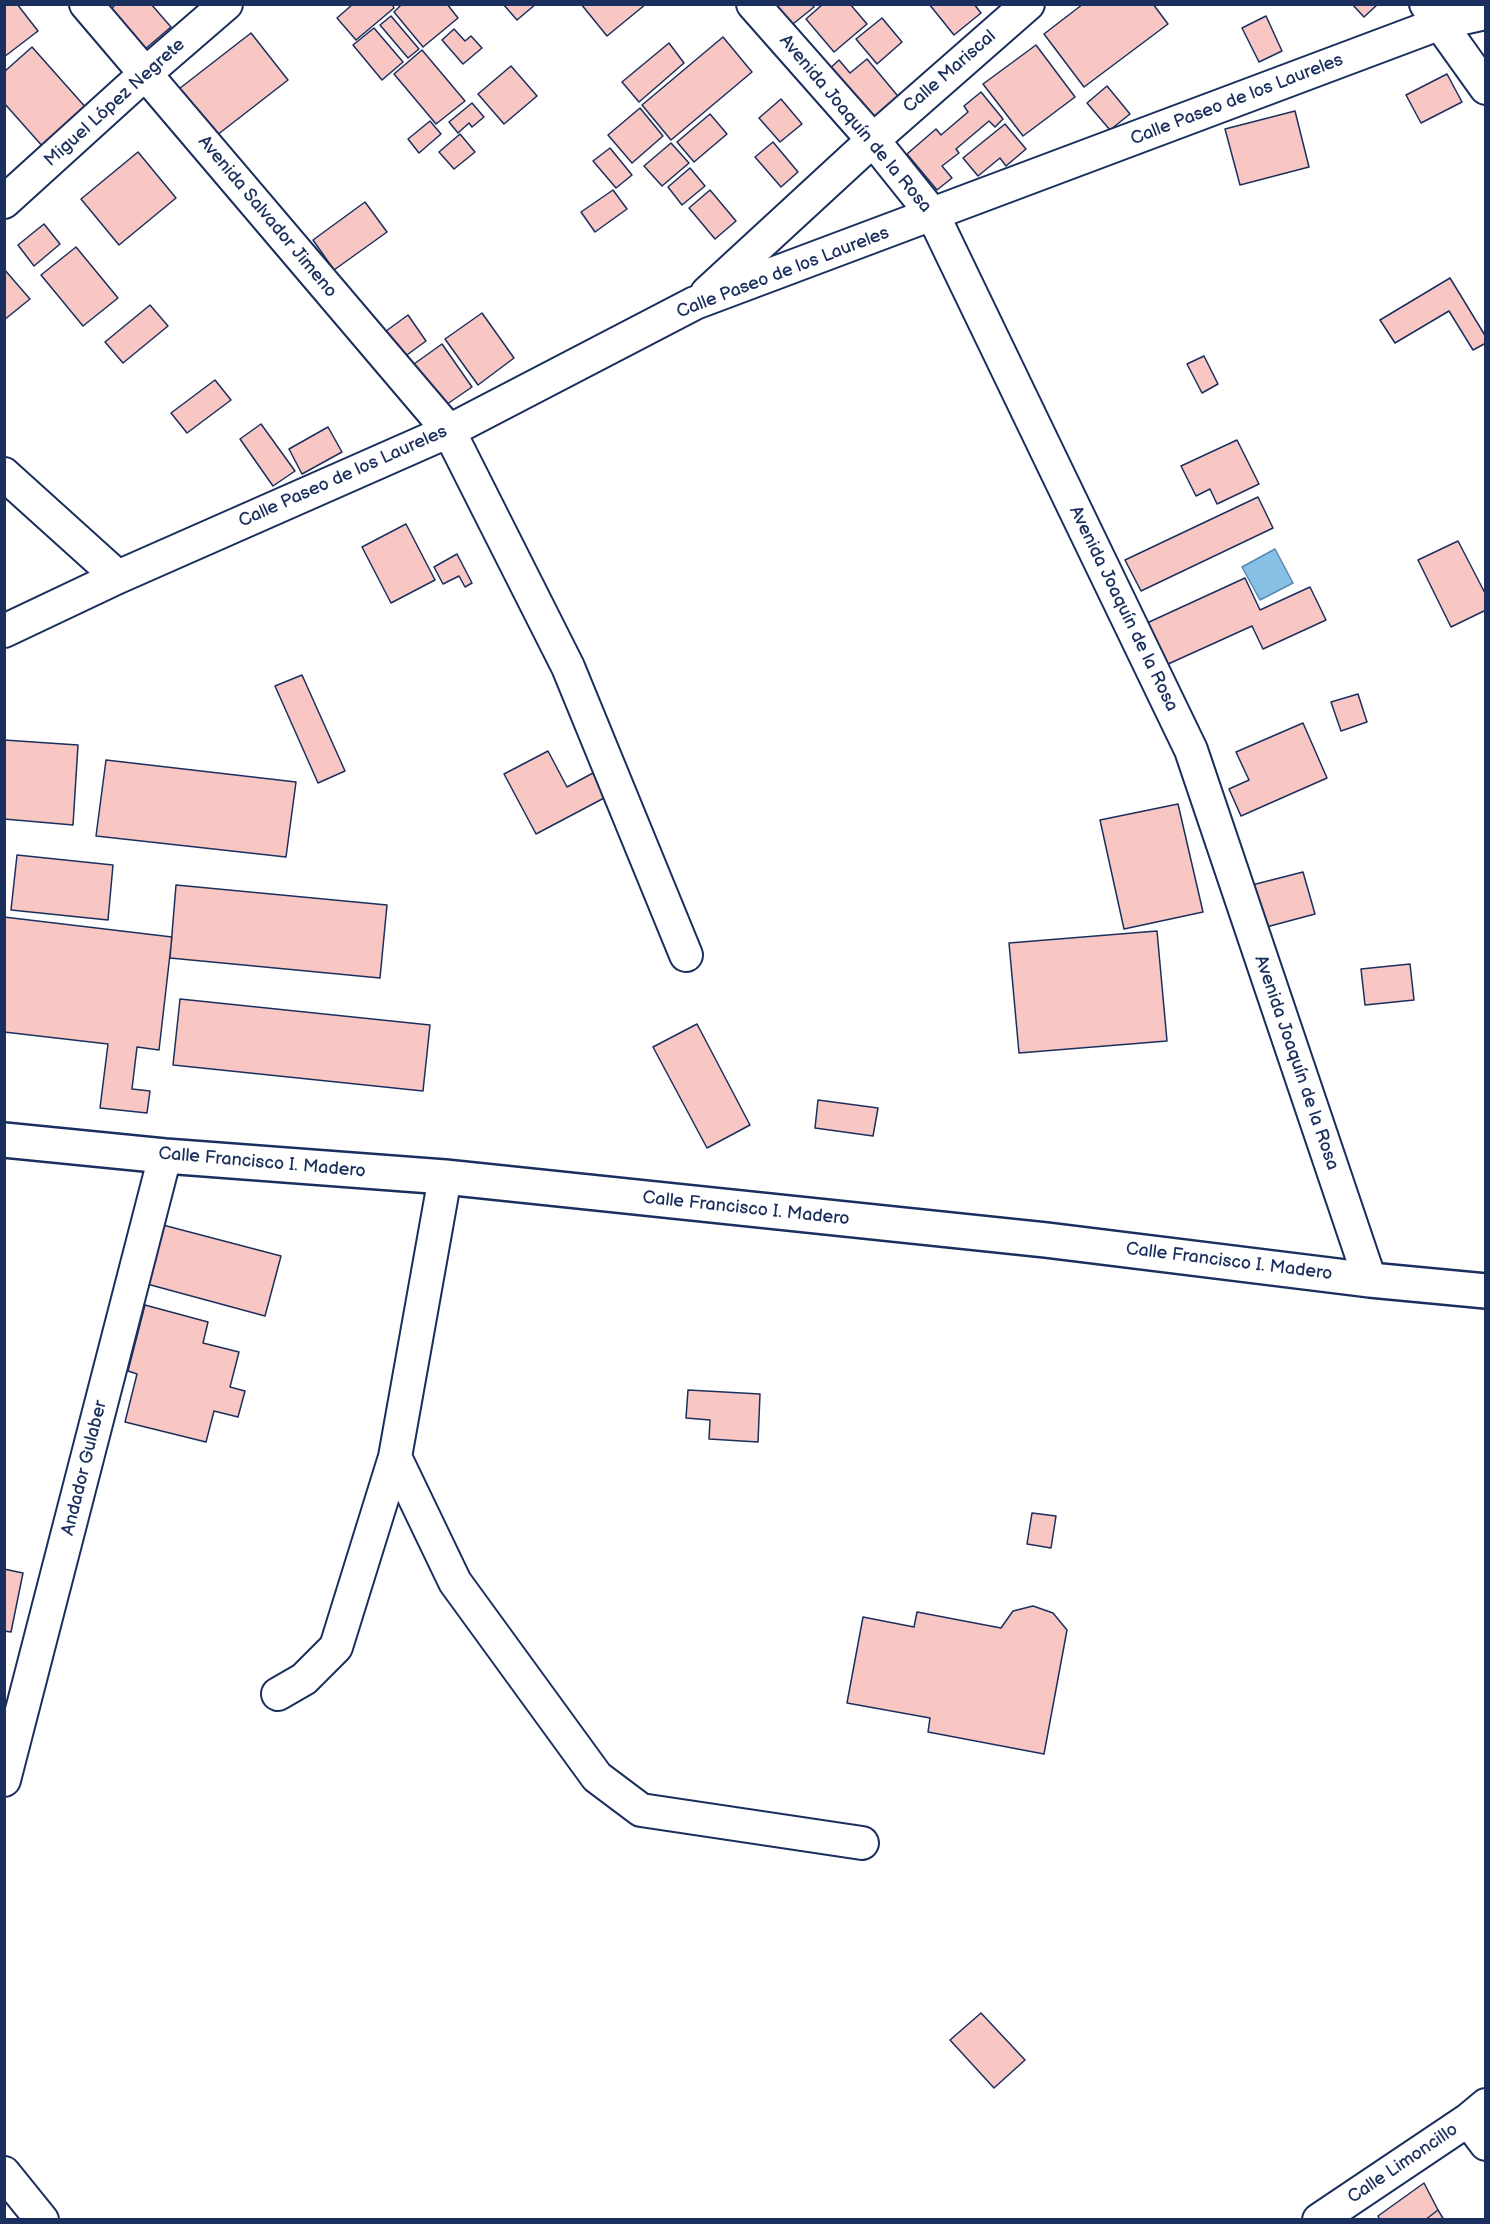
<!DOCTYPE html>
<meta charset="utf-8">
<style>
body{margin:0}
#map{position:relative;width:1490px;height:2224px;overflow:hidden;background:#fff;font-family:"Balsamiq Sans",sans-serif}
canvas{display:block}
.frame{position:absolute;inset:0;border:6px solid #1b2f5e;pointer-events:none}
</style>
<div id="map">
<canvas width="1490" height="2224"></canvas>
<div class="frame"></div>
</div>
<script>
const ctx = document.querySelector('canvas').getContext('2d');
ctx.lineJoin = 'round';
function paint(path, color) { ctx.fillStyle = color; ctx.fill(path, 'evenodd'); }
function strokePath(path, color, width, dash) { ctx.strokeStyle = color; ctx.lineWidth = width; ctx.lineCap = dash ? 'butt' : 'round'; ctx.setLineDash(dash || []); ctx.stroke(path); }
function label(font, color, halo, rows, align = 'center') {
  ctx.font = font + ' "Balsamiq Sans",sans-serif'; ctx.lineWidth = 4.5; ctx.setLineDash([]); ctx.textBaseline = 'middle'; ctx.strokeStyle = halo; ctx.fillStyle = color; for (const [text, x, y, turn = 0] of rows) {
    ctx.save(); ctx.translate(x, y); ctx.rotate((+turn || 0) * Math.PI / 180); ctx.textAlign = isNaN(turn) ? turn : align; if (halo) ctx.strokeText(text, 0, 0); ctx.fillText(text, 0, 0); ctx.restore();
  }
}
const water = new Path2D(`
 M 1275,549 L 1293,583 L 1260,600 L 1242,567 Z`);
paint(water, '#87c1e6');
strokePath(water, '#5c87b0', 1.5);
const building = new Path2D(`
 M 4,4 L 17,4 L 38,31 L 4,57 Z
 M 116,4 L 151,4 L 171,27 L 144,50 L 109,11 Z
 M 353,4 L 392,4 L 394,8 L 356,40 L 337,18 Z
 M 402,4 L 447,4 L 458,18 L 423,47 L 394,12 Z
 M 503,4 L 536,4 L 517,20 Z
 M 581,4 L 646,4 L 607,36 Z
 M 768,4 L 812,4 L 814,7 L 788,28 Z
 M 823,4 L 850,4 L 867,24 L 834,52 L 806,19 Z
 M 929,4 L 974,4 L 981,13 L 954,35 Z
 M 1083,4 L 1153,4 L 1168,24 L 1084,87 L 1044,34 Z
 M 1352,4 L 1378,4 L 1364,17 Z
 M 391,16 L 419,49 L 408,58 L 380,25 Z
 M 1266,16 L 1282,51 L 1259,62 L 1242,28 Z
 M 882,18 L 902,42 L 877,64 L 856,39 Z
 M 374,28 L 403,62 L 382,80 L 353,45 Z
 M 454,29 L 465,41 L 471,36 L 482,48 L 463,64 L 442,40 Z
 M 251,33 L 288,80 L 212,139 L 175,92 Z
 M 723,37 L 752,72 L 671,140 L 642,105 Z
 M 669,43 L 684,63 L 639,102 L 622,82 Z
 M 1036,45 L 1075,97 L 1023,136 L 983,84 Z
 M 32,47 L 88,110 L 44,148 L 4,103 L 4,72 Z
 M 422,50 L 465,101 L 436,124 L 394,74 Z
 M 867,59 L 902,101 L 873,126 L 827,71 L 839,60 L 850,73 Z
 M 511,66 L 537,96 L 504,124 L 478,94 Z
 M 1447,74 L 1462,102 L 1421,123 L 1406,95 Z
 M 1107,86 L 1130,114 L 1110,130 L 1087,103 Z
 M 981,92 L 1003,119 L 995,127 L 989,121 L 956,149 L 959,153 L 942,166 L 952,178 L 937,190 L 907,154 L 936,129 L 941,135 L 968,112 L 964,106 Z
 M 781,99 L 802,124 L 780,142 L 759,118 Z
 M 472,103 L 484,117 L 472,127 L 469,123 L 458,133 L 449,122 Z
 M 640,108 L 663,136 L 632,163 L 608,135 Z
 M 1295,111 L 1309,167 L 1240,185 L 1225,129 Z
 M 710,114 L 727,134 L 694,162 L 677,142 Z
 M 430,121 L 441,134 L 419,153 L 408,139 Z
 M 1005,124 L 1026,149 L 1006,166 L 1000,158 L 978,176 L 963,158 Z
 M 460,134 L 475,152 L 454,169 L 439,152 Z
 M 773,142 L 798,172 L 781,187 L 755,157 Z
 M 671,143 L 689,163 L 662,186 L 644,166 Z
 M 610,148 L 632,175 L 616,188 L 593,161 Z
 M 138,152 L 176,198 L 119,245 L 81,199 Z
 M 690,168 L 705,186 L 682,205 L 668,187 Z
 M 613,190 L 627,209 L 595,232 L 581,212 Z
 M 710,190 L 736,221 L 715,239 L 689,208 Z
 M 365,202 L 387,232 L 334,270 L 313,240 Z
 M 44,224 L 60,244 L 34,266 L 18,245 Z
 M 76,247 L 118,298 L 83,326 L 41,275 Z
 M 4,269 L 30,299 L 4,320 Z
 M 1450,278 L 1486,337 L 1486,343 L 1473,350 L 1449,311 L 1395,343 L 1380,320 Z
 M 150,305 L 168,326 L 123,363 L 105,342 Z
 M 482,313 L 514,358 L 478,385 L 445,339 Z
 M 408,315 L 426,341 L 400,360 L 382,334 Z
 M 442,344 L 472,387 L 437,411 L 407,369 Z
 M 1204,356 L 1218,384 L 1202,393 L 1187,364 Z
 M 215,380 L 231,400 L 187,433 L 171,413 Z
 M 261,424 L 295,471 L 273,486 L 240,439 Z
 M 328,427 L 342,452 L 302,474 L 289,449 Z
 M 1237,440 L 1259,484 L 1217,504 L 1210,489 L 1196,496 L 1181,466 Z
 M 1258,497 L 1273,528 L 1141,591 L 1125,560 Z
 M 406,524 L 435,580 L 391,603 L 362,547 Z
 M 1458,541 L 1486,595 L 1486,610 L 1451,627 L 1418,560 Z
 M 457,554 L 472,583 L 465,587 L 459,576 L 443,584 L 434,567 Z
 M 1245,578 L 1260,610 L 1310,587 L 1326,620 L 1263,649 L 1252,626 L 1166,665 L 1147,623 Z
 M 302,675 L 345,771 L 318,783 L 275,686 Z
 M 1358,694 L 1367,722 L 1341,731 L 1331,702 Z
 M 1303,723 L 1327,778 L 1241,816 L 1229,789 L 1249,780 L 1236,752 Z
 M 4,740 L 78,745 L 73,825 L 4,819 Z
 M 548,751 L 567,787 L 593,773 L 606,797 L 536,834 L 504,774 Z
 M 106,760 L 296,782 L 286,857 L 96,836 Z
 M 1178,804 L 1203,912 L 1124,929 L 1100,820 Z
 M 17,855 L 113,865 L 108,920 L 11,910 Z
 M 1303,872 L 1315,914 L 1259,929 L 1248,886 Z
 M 176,885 L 387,905 L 380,978 L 170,958 Z
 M 4,917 L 172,937 L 159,1050 L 137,1047 L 132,1089 L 150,1091 L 147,1113 L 100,1108 L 108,1044 L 4,1032 Z
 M 1157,931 L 1167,1041 L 1019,1053 L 1009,943 Z
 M 1410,964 L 1414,1000 L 1365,1005 L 1361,969 Z
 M 180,999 L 430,1025 L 423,1091 L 173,1065 Z
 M 697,1024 L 750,1125 L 707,1148 L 653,1047 Z
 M 818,1100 L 878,1108 L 873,1136 L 815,1128 Z
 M 163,1225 L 281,1256 L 265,1316 L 147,1284 Z
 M 145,1305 L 208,1322 L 203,1343 L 239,1352 L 230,1387 L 245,1391 L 238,1417 L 214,1411 L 206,1442 L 125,1422 L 137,1374 L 128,1371 Z
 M 688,1390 L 760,1394 L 758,1442 L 709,1439 L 710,1420 L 686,1418 Z
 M 1032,1513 L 1056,1516 L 1051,1548 L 1027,1544 Z
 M 4,1569 L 23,1573 L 11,1632 L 4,1631 Z
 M 1033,1606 L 1053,1613 L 1067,1630 L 1044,1754 L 928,1732 L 930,1718 L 847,1703 L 863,1617 L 914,1627 L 917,1612 L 1001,1628 L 1013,1611 Z
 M 981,2013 L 1025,2060 L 994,2088 L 950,2040 Z
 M 1424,2183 L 1438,2210 L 1425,2220 L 1380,2220 L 1378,2216 Z
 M 1438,2210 L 1444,2220 L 1425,2220 Z`);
paint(building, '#f8c7c4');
strokePath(building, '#1b2f5e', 1.5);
const street = new Path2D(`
 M 86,4 L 449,431 L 568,667 L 686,955
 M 753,4 L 873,140 L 933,215 L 1191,750 L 1370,1280
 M 1426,4 L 1486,88
 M 4,202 L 145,74 L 226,4
 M 707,293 L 873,140 L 1028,4
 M 4,474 L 118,577
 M 4,631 L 118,577 L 449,431 L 695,303 L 1441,23 L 1486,13
 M 395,1457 L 455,1582 L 597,1777 L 641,1810 L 862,1843
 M 278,1694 L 304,1679 L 336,1647 L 395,1457 L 445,1177
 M 4,1780 L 165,1156
 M 1468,2120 L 1486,2144
 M 4,2173 L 42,2220
 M 1319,2220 L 1468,2120 L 1486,2105`);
const secondary = new Path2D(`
 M 4,1140 L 165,1156 L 445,1177 L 1046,1240 L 1370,1280 L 1486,1291`);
strokePath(street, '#1b2f5e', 36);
strokePath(secondary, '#1b2f5e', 38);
strokePath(street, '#fff', 32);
strokePath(secondary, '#fff', 33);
label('18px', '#1b2f5e', '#fff', [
 ["Calle Mariscal",950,72,-41],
 ["Calle Paseo de los Laureles",1237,100,-21],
 ["Miguel López Negrete",115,103,-42],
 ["Avenida Joaquín de la Rosa",855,124,50],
 ["Avenida Salvador Jimeno",267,217,50],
 ["Calle Paseo de los Laureles",783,273,-21],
 ["Calle Paseo de los Laureles",343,477,-24],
 ["Avenida Joaquín de la Rosa",1123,609,64],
 ["Avenida Joaquín de la Rosa",1296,1063,71],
 ["Calle Francisco I. Madero",262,1163,5],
 ["Calle Francisco I. Madero",746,1209,6],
 ["Calle Francisco I. Madero",1229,1262,7],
 ["Andador Gulaber",85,1468,-76],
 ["Calle Limoncillo",1403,2164,-34]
]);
</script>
